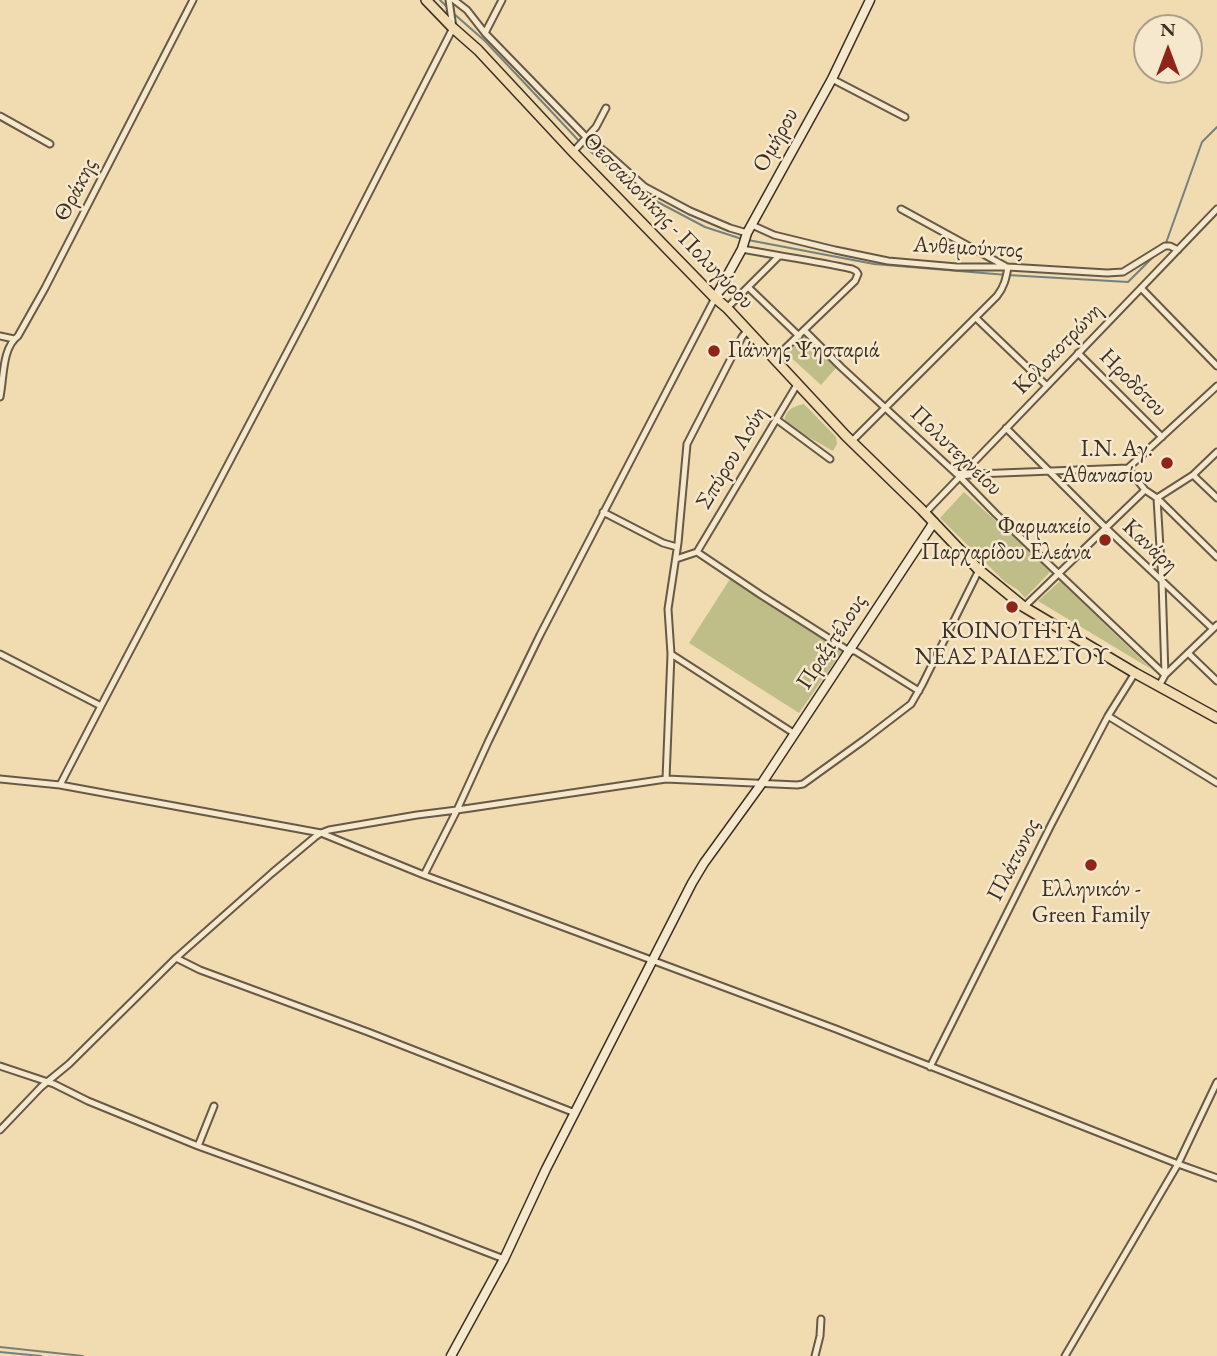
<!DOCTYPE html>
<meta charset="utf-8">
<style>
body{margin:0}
#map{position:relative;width:1217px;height:1356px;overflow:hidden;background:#f1dbb1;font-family:"EB Garamond",serif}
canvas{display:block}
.north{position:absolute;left:1133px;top:14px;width:70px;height:70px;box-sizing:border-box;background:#f6e8cc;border:2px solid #ab9e88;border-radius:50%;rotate:0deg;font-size:19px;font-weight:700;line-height:28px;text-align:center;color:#3b2e23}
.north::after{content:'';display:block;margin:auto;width:24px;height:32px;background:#8f2418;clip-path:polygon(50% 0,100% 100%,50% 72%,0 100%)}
</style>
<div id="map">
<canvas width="1217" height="1356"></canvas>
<div class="north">N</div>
</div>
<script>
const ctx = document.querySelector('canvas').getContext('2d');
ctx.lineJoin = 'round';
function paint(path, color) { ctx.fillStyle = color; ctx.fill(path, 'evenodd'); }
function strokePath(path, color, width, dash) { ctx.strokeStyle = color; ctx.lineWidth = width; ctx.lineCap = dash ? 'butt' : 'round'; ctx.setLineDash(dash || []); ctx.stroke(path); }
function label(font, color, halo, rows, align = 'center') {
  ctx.font = font + ' "EB Garamond",serif'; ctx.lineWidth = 5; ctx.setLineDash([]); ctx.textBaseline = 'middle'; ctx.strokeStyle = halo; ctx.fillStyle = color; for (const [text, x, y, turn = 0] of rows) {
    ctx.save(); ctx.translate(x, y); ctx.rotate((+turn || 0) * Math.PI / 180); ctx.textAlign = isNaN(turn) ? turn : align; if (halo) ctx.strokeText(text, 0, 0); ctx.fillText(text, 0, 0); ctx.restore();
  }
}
paint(new Path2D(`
 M 802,334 L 836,368 L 821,385 L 786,353 Z
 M 804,404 L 836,437 L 837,444 L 833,451 L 785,424 C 783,411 793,406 804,404 Z
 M 964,492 L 1051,571 L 1025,598 L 1018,590 L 1005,582 L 940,518 Z
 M 730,579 L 843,650 L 799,713 L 689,643 Z
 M 1060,581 L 1146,664 L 1151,669 L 1038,601 Z`), '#c0be88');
strokePath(new Path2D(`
 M 440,0 L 447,7
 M 453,13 L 485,41 L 579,141
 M 583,145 L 635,190 L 705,227 L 742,239
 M 748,240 L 874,264 L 1007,275 L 1128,282 L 1155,255
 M 1166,243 L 1202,142 L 1217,127
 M 0,1347 L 83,1356
 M 0,1352 L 41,1356`), '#76817b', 2);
const street = new Path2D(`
 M 454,0 L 467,10 L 485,33 L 587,138 L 607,153 L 645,187 L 690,211 L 730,228 L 747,233
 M 485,33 L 502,0
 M 832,79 L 905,117
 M 0,116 L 50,144
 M 573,152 L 596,127 L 606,108
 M 901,209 L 1005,266
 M 752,225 L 774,235 L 835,250 L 888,261 L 957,267 L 1008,267 L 1107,273 L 1123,272 L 1165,246 L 1170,246 L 1178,250
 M 742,249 C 779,256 815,261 852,269 L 856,271 L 858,274 L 855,281 L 774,359
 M 748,287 L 799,336
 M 1141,288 L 1217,366
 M 727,308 L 779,256
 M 976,318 L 1047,386
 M 804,330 L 841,367 L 960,477 L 996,514 L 1165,675
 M 0,336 L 14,339
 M 1078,353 L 1162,437
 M 0,397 C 4,377 2,348 18,336 L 45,288 L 193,0
 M 776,419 L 830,459
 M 1006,428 L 1105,527 L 1213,629
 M 851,442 L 997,296 C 1004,287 1006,279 1008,267
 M 1128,468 L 1145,490 L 1157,498 L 1217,557
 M 1193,475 L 1217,498
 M 962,476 L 976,474 L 1128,468 L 1217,386
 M 603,512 L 663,543 L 677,547
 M 925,513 L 1217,209
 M 697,552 L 798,383
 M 676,559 L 697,552 L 761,595 L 849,651 L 855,651 L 919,691
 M 979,570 L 922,685 L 911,704 L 864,740 L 803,784 L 797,785 L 666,779 L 457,810 L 424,875 L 836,1029 L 1178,1164 L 1217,1082
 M 1024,607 L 1145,490
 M 0,654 L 101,706 L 305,318 L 453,28 L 449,0
 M 671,654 L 795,734
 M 1189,654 L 1217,681
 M 1165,675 L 1162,581 L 1157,498 L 1193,475 L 1217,452
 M 1159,686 L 1165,675 L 1217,625
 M 101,706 L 60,785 L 321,833 L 329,830 L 417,815 L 457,810 L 489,740 L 540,635 L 715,298
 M 1108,716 L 1217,783
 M 0,779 L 60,785
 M 666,779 L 671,654 L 668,609 L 678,543 L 687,444 L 742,337 L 747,331
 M 176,958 L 200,970 L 368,1032 L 575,1113
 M 0,1066 L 54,1084 L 88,1101 L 198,1146 L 413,1224 L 504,1259
 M 930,1067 L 1051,825 L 1108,716 L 1135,673
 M 0,1130 L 41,1087 L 69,1064 L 176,958 L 272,873 L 315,837 L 321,833 L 424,875
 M 198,1146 L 214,1106
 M 815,1356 L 820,1336 L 821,1319
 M 1065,1356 L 1178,1164 L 1217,1178`);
const secondary = new Path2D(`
 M 715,298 L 742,249 L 747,233 L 832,79 L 870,0
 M 451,1356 L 504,1259 L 546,1169 L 692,883 L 704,863 L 762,783 L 934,522`);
const primary = new Path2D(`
 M 426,0 L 453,28 L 478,50 L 573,152 L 715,298 L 727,308 L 846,436 L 922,510 L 979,570 L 1024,607 L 1135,673 L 1217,718`);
strokePath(street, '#685946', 9);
strokePath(secondary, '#3b2e23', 11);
strokePath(primary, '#3b2e23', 12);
strokePath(street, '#f6e8cc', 5);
strokePath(secondary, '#f6e8cc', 8);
strokePath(primary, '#f1dbb1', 9);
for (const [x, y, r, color] of [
 [714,351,7,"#8f2418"],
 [1167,463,7,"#8f2418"],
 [1105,540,7,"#8f2418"],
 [1012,607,7,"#8f2418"],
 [1091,865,7,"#8f2418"]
]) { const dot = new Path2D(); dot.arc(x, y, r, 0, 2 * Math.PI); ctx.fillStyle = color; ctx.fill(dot); strokePath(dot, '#f6e8cc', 2.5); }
label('23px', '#3b2e23', '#f6e8cc', [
 ["Ομήρου",776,140,-61],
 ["Θράκης",76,190,-63],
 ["Θεσσαλονίκης - Πολυγύρου",668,221,46],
 ["Ανθεμούντος",968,248,3],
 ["Κολοκοτρώνη",1058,349,-46],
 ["Ηροδότου",1133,383,45],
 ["Πολυτεχνείου",956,451,44],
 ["Σπύρου Λούη",732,458,-59],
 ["Κανάρη",1150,546,43],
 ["Πραξιτέλους",832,642,-57],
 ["Πλάτωνος",1014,860,-63]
]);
label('23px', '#3b2e23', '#f6e8cc', [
 ["Γιάννης Ψησταριά",728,351,"left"],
 ["Ι.Ν. Αγ.",1153,450],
 ["Αθανασίου",1153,476],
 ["Φαρμακείο",1091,527],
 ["Παρχαρίδου Ελεάνα",1091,553],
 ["ΚΟΙΝΟΤΗΤΑ",1012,632,"center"],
 ["ΝΕΑΣ ΡΑΙΔΕΣΤΟΥ",1012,658,"center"],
 ["Ελληνικόν -",1091,890,"center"],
 ["Green Family",1091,916,"center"]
], 'right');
</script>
